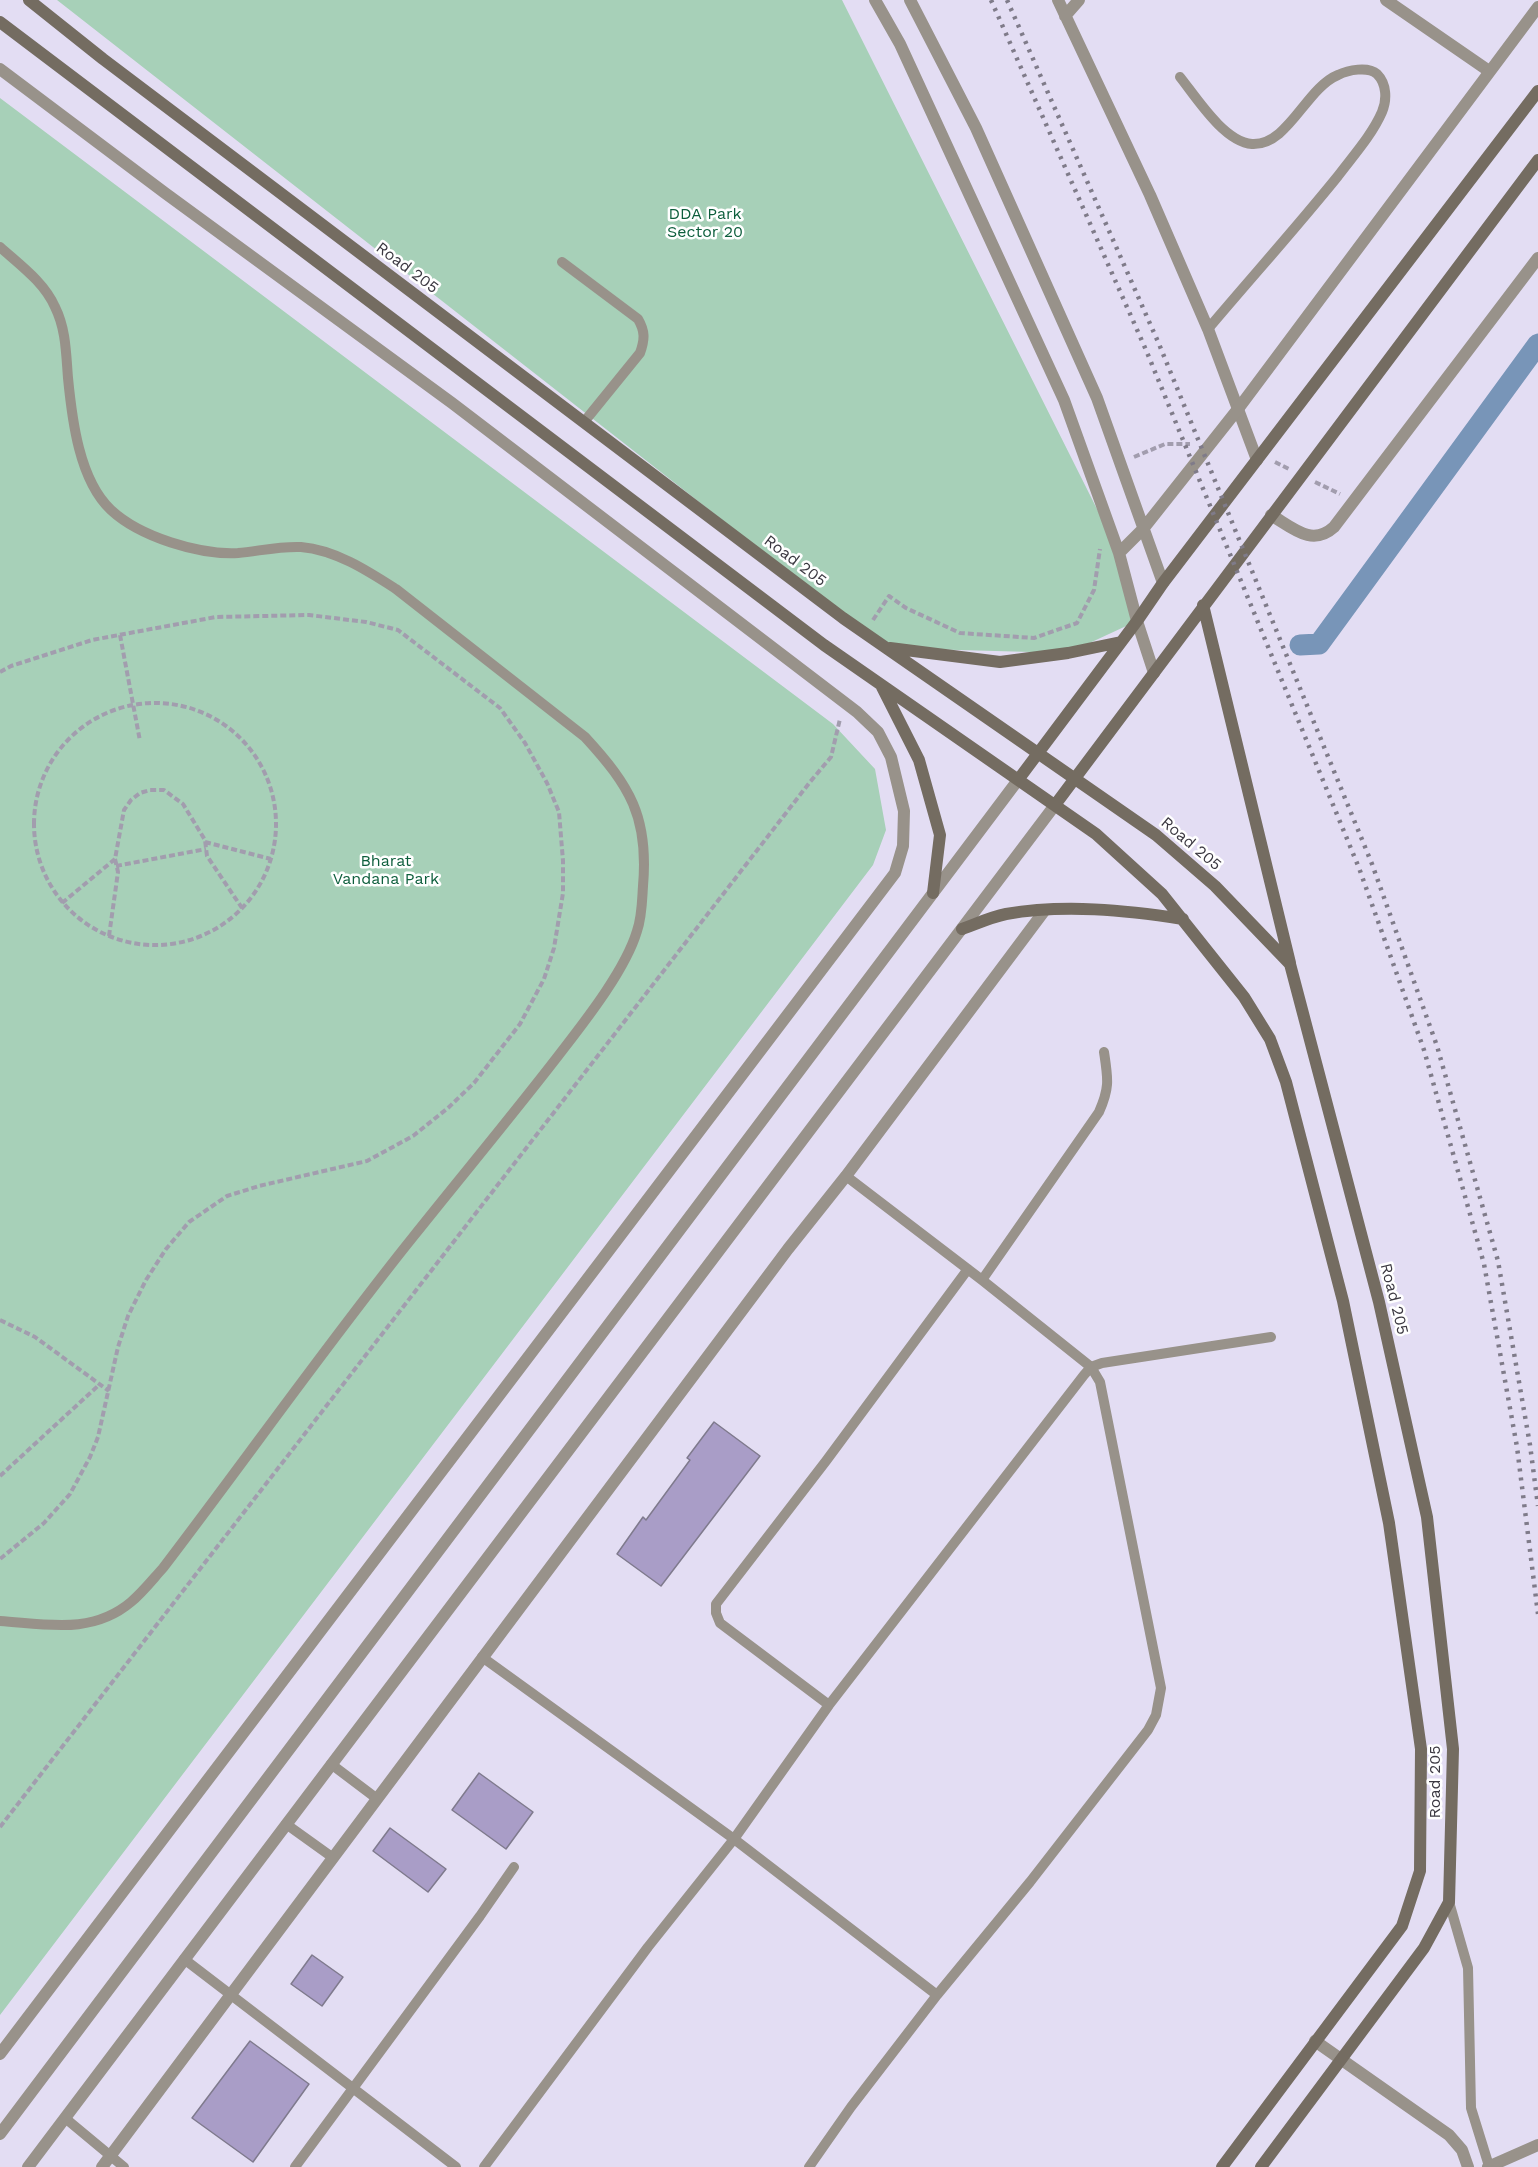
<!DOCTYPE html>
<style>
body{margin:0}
canvas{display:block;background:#e3ddf3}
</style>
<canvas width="1538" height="2167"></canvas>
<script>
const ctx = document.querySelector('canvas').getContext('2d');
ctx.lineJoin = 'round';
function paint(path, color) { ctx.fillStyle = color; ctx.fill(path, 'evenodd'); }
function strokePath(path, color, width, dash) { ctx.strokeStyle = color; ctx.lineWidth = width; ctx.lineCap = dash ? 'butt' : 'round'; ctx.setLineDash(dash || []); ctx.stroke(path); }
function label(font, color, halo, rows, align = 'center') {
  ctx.font = font + ' "Work Sans",sans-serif'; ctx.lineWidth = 5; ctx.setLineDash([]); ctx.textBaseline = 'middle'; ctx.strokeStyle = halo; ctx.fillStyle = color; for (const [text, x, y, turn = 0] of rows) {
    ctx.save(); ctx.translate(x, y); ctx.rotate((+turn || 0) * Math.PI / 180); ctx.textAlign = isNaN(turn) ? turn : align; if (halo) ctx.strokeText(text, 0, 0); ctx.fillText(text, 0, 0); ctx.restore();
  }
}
paint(new Path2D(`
 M 57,0 L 842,0 L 1119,553 L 1137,621 L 1068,653 L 886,648 Z
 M 0,98 L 833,724 L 875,769 L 886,830 L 873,865 L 0,2015 Z`), '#a7d0b8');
strokePath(new Path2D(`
 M 1300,645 L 1319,644 L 1538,344`), '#7895b8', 21);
const building = new Path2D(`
 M 714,1422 L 760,1456 L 661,1586 L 617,1554 L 643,1517 L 646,1520 L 690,1460 L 687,1458 Z
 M 479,1773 L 533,1812 L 506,1849 L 452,1810 Z
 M 390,1828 L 446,1869 L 428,1892 L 373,1851 Z
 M 312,1955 L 343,1977 L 322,2006 L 291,1984 Z
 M 250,2041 L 309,2084 L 253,2162 L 192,2118 Z`);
paint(building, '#a99dc7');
strokePath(building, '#7f7a8d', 1.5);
strokePath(new Path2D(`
 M 1134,457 L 1165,444 L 1190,444
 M 1275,462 L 1289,469
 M 1315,482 L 1340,494
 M 873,620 L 889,596 L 906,608 L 960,633 L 1034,638 L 1077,623 L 1094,590 L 1100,549
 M 120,635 L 140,741
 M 0,672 L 11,666 L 92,640 L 216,617 L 309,615 L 366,622 L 398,630 L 500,708 L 525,743 L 547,783 L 559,812 L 563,861 L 563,893 L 554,948 L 544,979 L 520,1024 L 474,1083 L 448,1108 L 413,1136 L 367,1161 L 259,1186 L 227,1196 L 189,1222 L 166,1249 L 146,1280 L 128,1316 L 118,1347 L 98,1437 L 90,1457 L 70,1494 L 44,1523 L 0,1559
 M34 824a121 121 0 1 1 242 0a121 121 0 1 1-242 0Z
 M 205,842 L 271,859
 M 116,866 L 206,849
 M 62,903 L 115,859
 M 109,936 L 118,872 L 115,859 L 124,810 L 131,800 L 140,793 L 150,790 L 164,790 L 183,804 L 205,840 L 207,856 L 242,908
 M 0,1320 L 35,1337 L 109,1391
 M 0,1476 L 100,1384
 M 0,1827 L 810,782 L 831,757 L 840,719`), '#a29dae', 4, [6, 3]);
strokePath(new Path2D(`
 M 1180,77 C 1196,97 1224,142 1252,144 C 1288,146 1306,88 1338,75 C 1348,70 1368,66 1377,74 C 1387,84 1387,100 1382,112 C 1372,135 1353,156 1338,176 C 1296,228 1251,278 1208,329
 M 0,247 C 20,265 44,282 55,307 C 66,329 66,353 68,378 C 72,419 79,480 111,510 C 140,537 199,555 238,553 C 259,551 280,546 301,547 C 336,550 368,571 396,589 L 585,737 C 630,786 649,817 643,886 C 642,901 642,917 637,931 C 626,968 589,1016 565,1047 C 516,1111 464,1173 413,1237 C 327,1344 247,1458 163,1568 C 153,1579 143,1592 131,1602 C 92,1635 46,1624 0,1621
 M 562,262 L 638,319 C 645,331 645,339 640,353 L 584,422
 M 982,1280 L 1099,1112 C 1110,1087 1108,1079 1104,1052
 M 482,1657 L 734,1839 L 937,1995
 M 829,1705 L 720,1623 L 716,1613 L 716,1604 L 826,1461 L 968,1269
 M 331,1764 L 376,1798
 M 286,1824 L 332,1857
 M 1449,1902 L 1468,1968 L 1471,2108 L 1489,2166
 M 184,1959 L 456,2167
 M 65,2118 L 124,2167
 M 295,2167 L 480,1916 L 514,1867
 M 484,2167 L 648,1947 L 734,1839 L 829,1705 L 1084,1375 L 1091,1367 L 1102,1363 L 1271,1337
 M 809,2167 L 851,2107 L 937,1995 L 1030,1882 L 1148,1730 L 1156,1715 L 1161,1688 L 1100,1382 L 1091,1367 L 982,1280 L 846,1176`), '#98928a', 10);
strokePath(new Path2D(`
 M 1058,0 L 1150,195 L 1208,329 L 1257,460
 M 1386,0 L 1489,71
 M 1065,16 L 1079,0
 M 0,69 L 165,193 L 452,403 L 857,712 L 878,732 L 891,757 L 904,811 L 903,846 L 895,873 L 0,2054
 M 102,2167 L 788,1249 L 846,1176 L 1045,910`), '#98928a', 12);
strokePath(new Path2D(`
 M 875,0 L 900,44 L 1064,400 L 1119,553 L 1137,621 L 1154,673
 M 910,0 L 976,128 L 1097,398 L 1163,583
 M 1271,515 C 1293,528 1312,547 1334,527 L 1538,258
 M 1119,553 L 1143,529 L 1238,409 L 1538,7
 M 1315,2041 L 1449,2135 L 1462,2150 L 1468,2167
 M 0,2134 L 1018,780
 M 28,2167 L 1055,805
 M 1488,2167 L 1538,2145`), '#98928a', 12);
strokePath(new Path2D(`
 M 29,0 L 103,59 L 843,618 L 1156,835 L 1215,886 L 1290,964 L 1379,1302 L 1427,1517 L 1453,1749 L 1449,1902 L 1424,1948 L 1261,2167
 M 0,22 L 824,645 L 1096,834 L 1162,894 L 1244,997 L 1270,1039 L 1286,1082 L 1343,1301 L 1389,1523 L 1421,1749 L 1420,1871 L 1402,1926 L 1222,2167
 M 1203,605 L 1290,963
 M 890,648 L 1000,662 L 1068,653 L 1121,642
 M 882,687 L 919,760 L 940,835 L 933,893
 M 1018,780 L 1137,621 L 1163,583 L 1538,91
 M 1055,805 L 1538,160
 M 962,929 C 976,924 991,917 1006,914 C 1064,904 1125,910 1183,919`), '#746c61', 12);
strokePath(new Path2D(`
 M 991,0 L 1146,350 L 1359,868 L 1424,1050 L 1484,1264 L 1517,1447 L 1538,1614
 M 1007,0 L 1159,344 L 1372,864 L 1437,1046 L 1498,1261 L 1530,1445 L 1538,1506`), '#7f7b89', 4.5, [3, 6]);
label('16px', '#0d5e3c', '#fff', [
 ["DDA Park",705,214],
 ["Sector 20",705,232],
 ["Bharat",386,861],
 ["Vandana Park",386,879]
]);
label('16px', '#3b3841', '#fff', [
 ["Road 205",407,268,37],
 ["Road 205",795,561,37],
 ["Road 205",1191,844,40],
 ["Road 205",1394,1299,76],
 ["Road 205",1435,1782,-90]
]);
</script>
